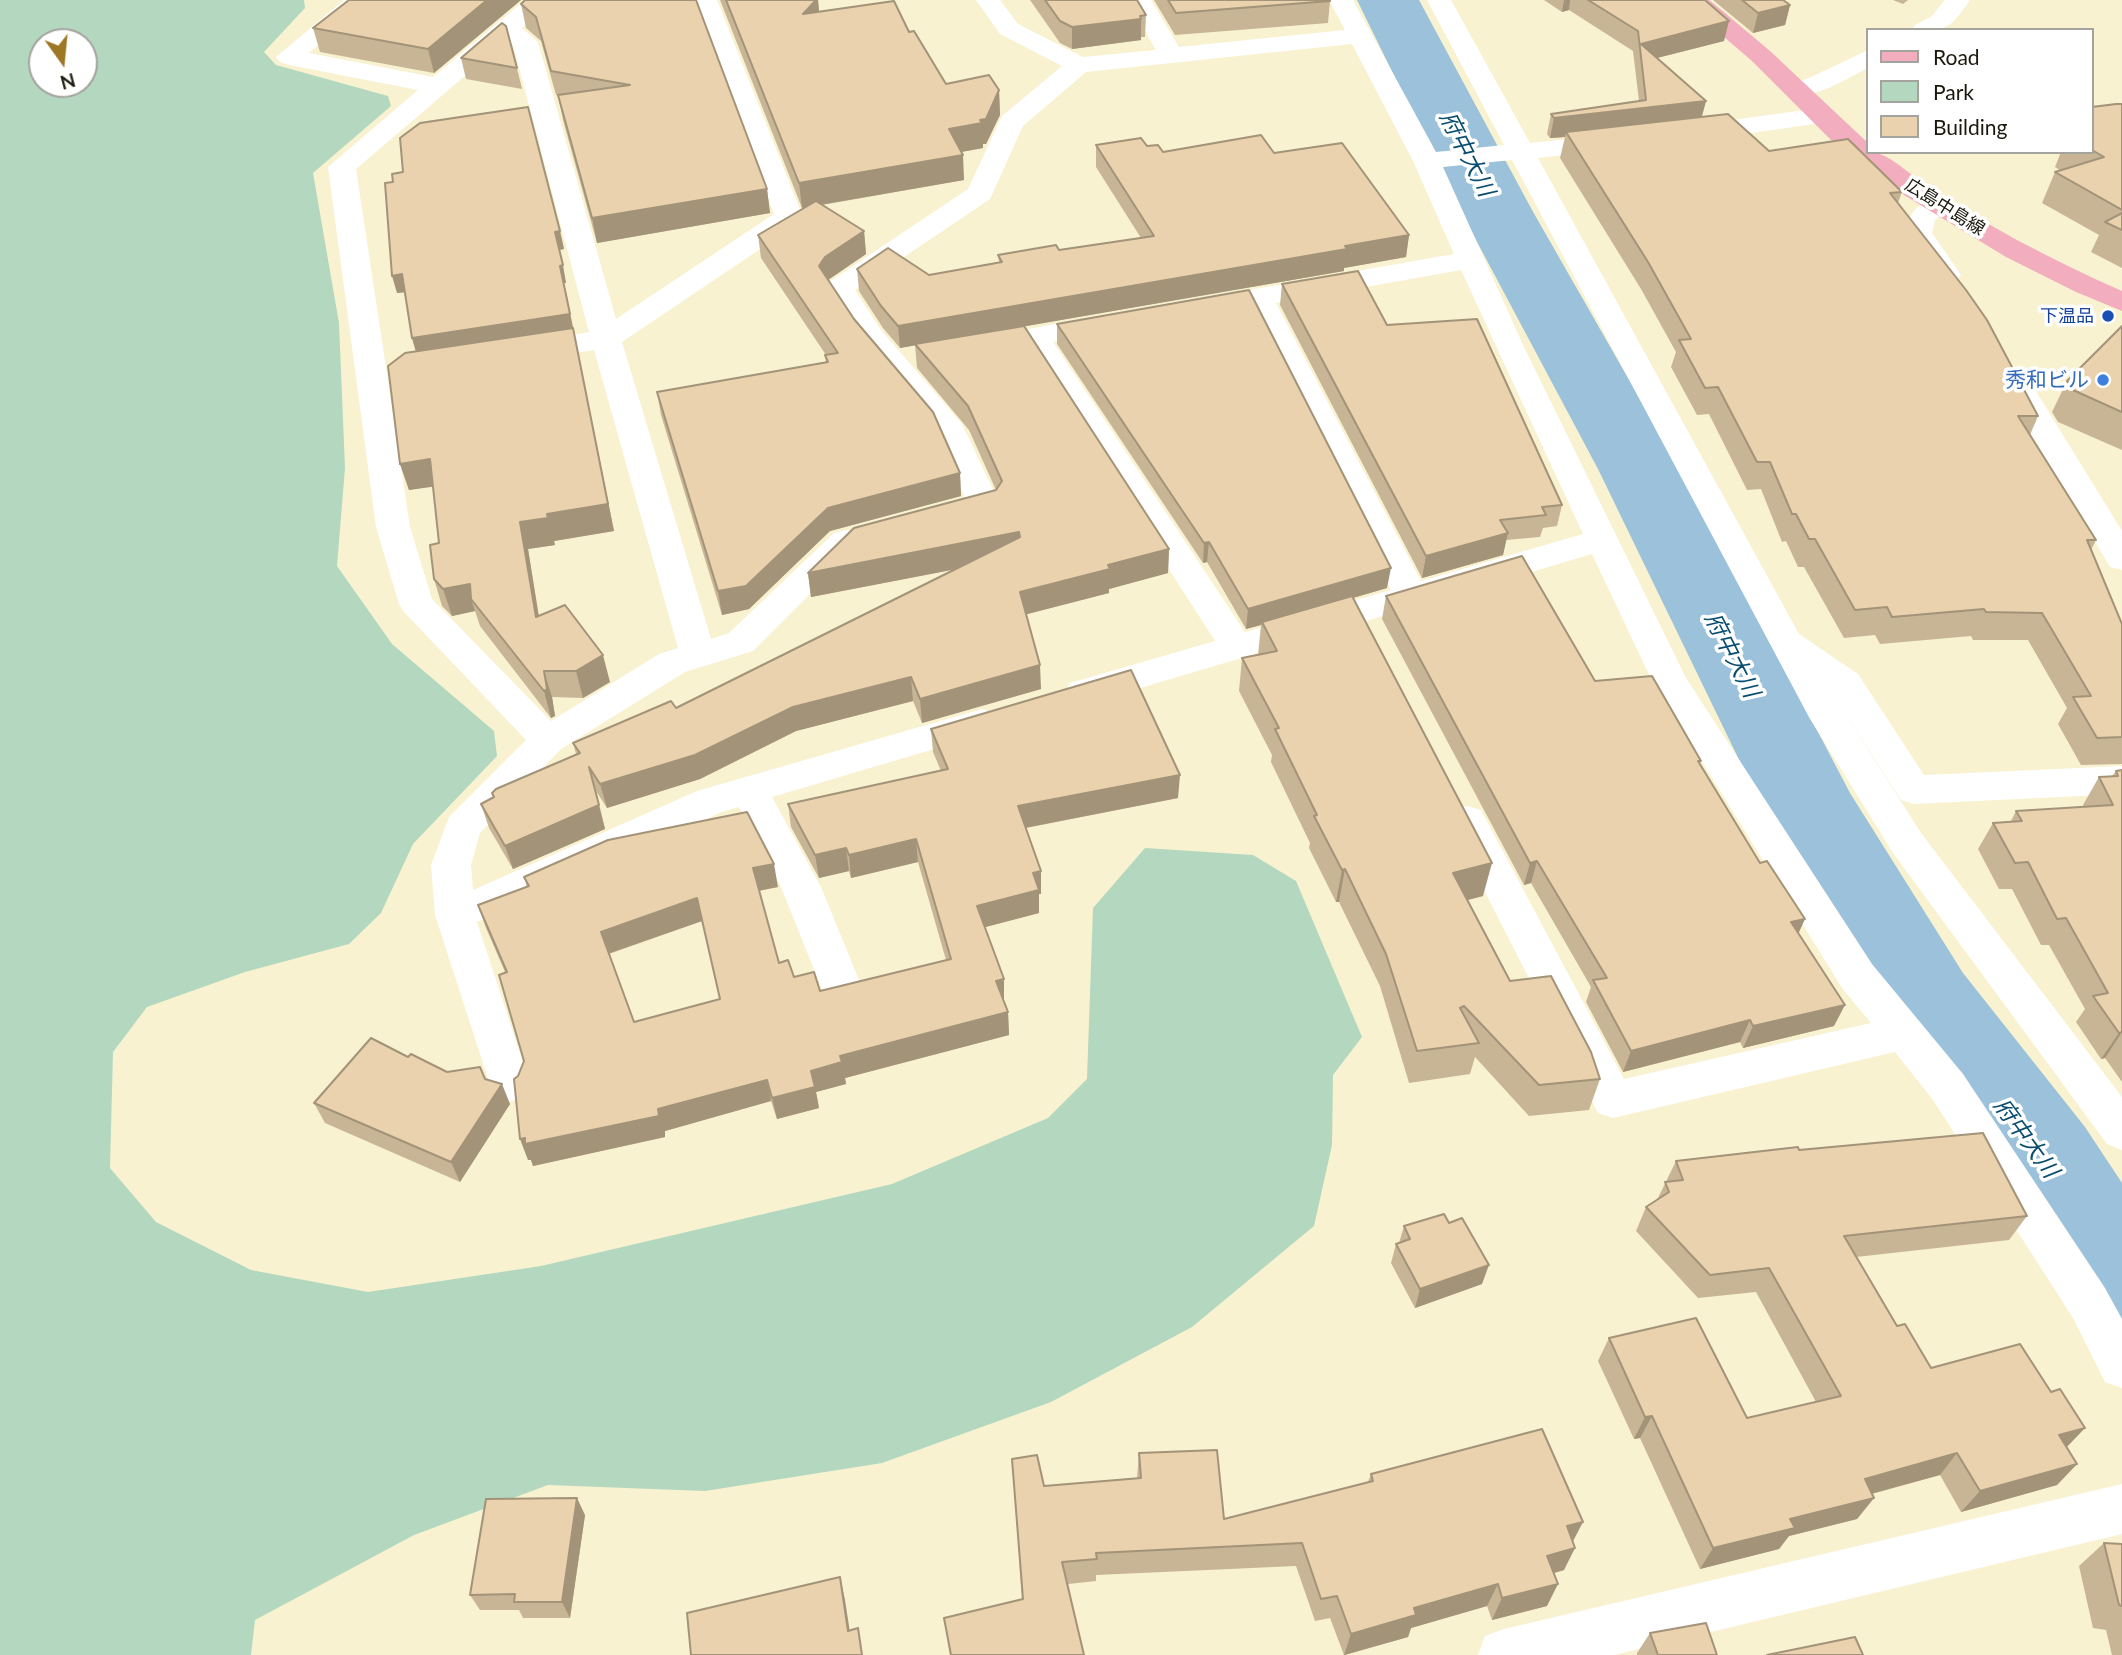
<!DOCTYPE html>
<meta charset="utf-8">
<style>
body{margin:0}
#map{position:relative;width:2122px;height:1655px;overflow:hidden;background:#f8f2d0;font-family:Lato,sans-serif}
canvas{display:block}
.legend{position:absolute;left:1866px;top:28px;width:228px;height:126px;box-sizing:border-box;background:#fff;border:2px solid #a4a39e;margin:0;padding:9px 12px;list-style:none;font-size:21px;color:#1b190d}
.legend li{display:flex;align-items:center;gap:14px;height:35px}
.legend b{width:35px;border:2px solid #a4a39e}
.north{position:absolute;left:28px;top:28px;width:70px;height:70px;box-sizing:border-box;background:#fff;border:2px solid #a4a39e;border-radius:50%;rotate:165deg;font-size:19px;font-weight:700;line-height:28px;text-align:center;color:#1b190d}
.north::after{content:'';display:block;margin:auto;width:24px;height:32px;background:#9d7723;clip-path:polygon(50% 0,100% 100%,50% 72%,0 100%)}
</style>
<div id="map">
<canvas width="2122" height="1655"></canvas>
<ul class="legend">
<li><b style="height:9px;background:#f2aebe"></b>Road</li>
<li><b style="height:19px;background:#b3d8bf"></b>Park</li>
<li><b style="height:19px;background:#e9d2ad"></b>Building</li>
</ul>
<div class="north">N</div>
</div>
<script>
const ctx = document.querySelector('canvas').getContext('2d');
ctx.lineJoin = 'round';
function paint(path, color) { ctx.fillStyle = color; ctx.fill(path, 'evenodd'); }
function strokePath(path, color, width, dash) { ctx.strokeStyle = color; ctx.lineWidth = width; ctx.lineCap = dash ? 'butt' : 'round'; ctx.setLineDash(dash || []); ctx.stroke(path); }
function label(font, color, halo, rows, align = 'center') {
  ctx.font = font + ' Lato,"Noto Sans JP",sans-serif'; ctx.lineWidth = 7; ctx.setLineDash([]); ctx.textBaseline = 'middle'; ctx.strokeStyle = halo; ctx.fillStyle = color; for (const [text, x, y, turn = 0] of rows) {
    ctx.save(); ctx.translate(x, y); ctx.rotate((+turn || 0) * Math.PI / 180); ctx.textAlign = isNaN(turn) ? turn : align; if (halo) ctx.strokeText(text, 0, 0); ctx.fillText(text, 0, 0); ctx.restore();
  }
}
paint(new Path2D(`
 M 0,0 L 304,0 L 305,8 L 264,52 L 276,65 L 388,96 L 391,106 L 313,173 L 339,323 L 345,468 L 337,566 L 392,644 L 494,731 L 497,756 L 413,844 L 381,913 L 349,944 L 245,972 L 147,1007 L 113,1052 L 110,1168 L 156,1222 L 251,1270 L 368,1292 L 541,1266 L 892,1184 L 1048,1118 L 1087,1079 L 1093,908 L 1145,848 L 1253,855 L 1296,881 L 1362,1037 L 1333,1075 L 1332,1145 L 1314,1226 L 1192,1327 L 1051,1402 L 882,1463 L 705,1491 L 548,1485 L 414,1535 L 255,1620 L 251,1655 L 0,1655 ZM 42,42 L 84,42 L 84,84 L 42,84 Z`), '#b3d8bf');
paint(new Path2D(`
 M 1357,0 L 1419,0 L 1532,210 L 1680,469 L 1850,793 L 1963,973 L 2085,1127 L 2122,1183 L 2122,1336 L 2080,1321 L 2005,1195 L 1889,1033 L 1777,838 L 1598,469 L 1460,210 Z`), '#9bc1db');
paint(new Path2D(`
 M 344,0 L 371,0 L 309,53 L 433,77 L 525,0 L 552,0 L 522,28 L 538,42 L 616,319 L 774,214 L 693,0 L 717,0 L 803,217 L 799,223 L 622,342 L 711,639 L 729,633 L 834,533 L 846,530 L 858,533 L 863,541 L 753,651 L 685,672 L 561,749 L 480,833 L 471,865 L 473,890 L 697,791 L 982,709 L 995,713 L 1000,722 L 995,731 L 772,797 L 821,887 L 861,985 L 855,997 L 840,1002 L 825,997 L 781,887 L 739,807 L 722,812 L 477,922 L 530,1084 L 524,1097 L 509,1102 L 494,1097 L 435,915 L 431,865 L 449,817 L 526,740 L 404,612 L 399,604 L 376,527 L 328,167 L 418,90 L 289,65 L 280,62 L 276,57 ZM 507,40 L 513,45 L 589,332 L 515,345 L 511,351 L 515,357 L 526,360 L 594,350 L 678,648 L 659,654 L 551,721 L 432,599 L 410,527 L 356,169 Z
 M 976,0 L 1000,0 L 1018,24 L 1083,57 L 1156,50 L 1127,0 L 1151,0 L 1179,47 L 1345,30 L 1329,0 L 1353,0 L 1436,152 L 1504,145 L 1427,0 L 1451,0 L 1530,143 L 1615,134 L 1624,136 L 1628,142 L 1624,148 L 1538,158 L 1799,634 L 1858,674 L 1924,775 L 2122,766 L 2122,794 L 1914,804 L 1901,800 L 1831,691 L 1921,833 L 2122,1097 L 2122,1150 L 2107,1144 L 1893,853 L 1810,719 L 1512,160 L 1443,167 L 1524,347 L 1686,678 L 1872,964 L 1963,1074 L 2105,1288 L 2122,1319 L 2122,1388 L 2105,1382 L 2073,1318 L 1933,1100 L 1895,1052 L 1613,1118 L 1598,1113 L 1448,820 L 1453,810 L 1467,806 L 1481,810 L 1624,1079 L 1871,1023 L 1842,988 L 1652,681 L 1592,554 L 1083,705 L 1070,701 L 1065,692 L 1070,683 L 1215,641 L 1026,347 L 979,355 L 968,352 L 964,346 L 968,340 L 1110,314 L 1121,317 L 1125,323 L 1121,329 L 1053,342 L 1245,632 L 1391,590 L 1249,308 L 1204,316 L 1194,313 L 1189,307 L 1194,301 L 1204,298 L 1454,254 L 1413,161 L 1352,44 L 1086,72 L 1023,126 L 990,199 L 855,290 L 881,330 L 962,424 L 1000,504 L 996,512 C 976,517 953,527 933,522 L 928,514 L 933,506 L 965,498 L 937,434 L 858,341 L 824,288 L 829,282 L 968,189 L 1002,116 L 1062,66 L 1000,34 ZM 1461,270 L 1583,534 L 1421,581 L 1276,303 Z
 M 1945,0 L 1970,0 C 1949,30 1948,30 1912,30 L 1915,25 L 1932,16 Z
 M 1868,50 L 1868,68 C 1842,81 1814,101 1784,93 L 1780,88 L 1784,83 L 1807,79 Z
 M 1819,108 L 1828,110 L 1832,116 L 1828,122 L 1689,142 L 1680,140 L 1676,134 L 1680,128 L 1689,126 Z
 M 1939,196 L 1949,198 L 1953,204 L 1935,220 L 1932,233 L 1961,275 L 1956,281 L 1946,284 L 1936,281 L 1904,233 C 1909,213 1919,201 1939,196 Z
 M 2011,366 L 2022,368 L 2026,375 L 2122,531 L 2122,570 L 2110,567 L 1996,375 L 2000,368 Z
 M 2122,1484 L 2122,1534 L 1614,1655 L 1478,1655 L 1485,1636 L 1504,1629 Z`), '#fff');
paint(new Path2D(`
 M 1681,0 L 1709,0 L 1725,13 L 1770,51 L 1868,143 L 1868,152 C 1887,152 1903,169 1919,180 C 1982,224 2052,260 2122,291 L 2122,311 L 2076,292 L 2006,257 L 1904,195 L 1832,141 L 1752,61 Z`), '#f2aebe');
paint(new Path2D(`
 M 349,0 L 521,0 L 434,73 L 320,52 L 313,28 Z
 M 720,0 L 818,0 L 819,12 L 909,32 L 946,84 L 999,90 L 1000,115 L 986,144 L 983,144 L 983,148 L 961,152 L 964,180 L 822,205 L 864,231 L 866,254 L 828,280 L 854,319 L 960,473 L 961,496 L 830,531 L 749,609 L 722,615 L 661,415 L 657,392 L 826,362 L 825,355 L 826,355 L 761,258 L 758,235 L 805,207 L 802,208 Z
 M 1030,0 L 1137,0 L 1146,15 L 1145,37 L 1141,37 L 1141,40 L 1072,49 L 1060,43 Z
 M 1154,0 L 1329,0 L 1330,1 L 1328,23 L 1175,35 Z
 M 1544,0 L 1705,0 L 1724,41 L 1657,58 L 1706,101 L 1702,117 L 1769,151 L 1902,192 L 1898,203 L 2038,416 L 2030,435 L 2096,540 L 2091,550 L 2122,624 L 2122,764 L 2081,765 L 2058,724 L 2067,708 L 2028,640 L 1973,640 L 1971,636 L 1880,644 L 1875,635 L 1844,638 L 1804,567 L 1798,567 L 1786,541 L 1782,542 L 1761,489 L 1747,490 L 1709,414 L 1697,415 L 1671,367 L 1676,352 L 1641,289 L 1560,158 L 1565,137 L 1550,138 L 1547,134 L 1551,114 L 1639,101 L 1633,51 L 1569,10 L 1562,12 Z
 M 1713,0 L 1783,0 L 1790,5 L 1785,25 L 1753,33 Z
 M 1893,0 L 1908,0 L 1903,4 Z
 M 521,4 L 767,189 L 770,213 L 597,243 L 563,120 L 558,95 L 556,95 L 541,41 L 526,28 Z
 M 461,58 L 517,68 L 522,89 L 466,79 Z
 M 2122,104 L 2122,268 L 2091,252 L 2099,235 L 2042,203 L 2055,172 L 2061,171 L 2055,167 L 2061,152 L 2092,152 L 2092,107 Z
 M 1096,145 L 1147,146 L 1163,152 L 1274,153 L 1409,235 L 1406,257 L 1344,268 L 1344,271 L 1025,326 L 1169,549 L 1168,573 L 1109,589 L 1109,593 L 1026,614 L 1041,689 L 922,723 L 913,701 L 796,731 L 700,779 L 607,808 L 596,791 L 605,829 L 513,869 L 489,828 L 481,804 L 493,797 L 492,793 L 576,754 L 573,743 L 676,708 L 956,569 L 811,597 L 808,573 L 996,490 L 969,430 L 917,368 L 915,345 L 900,348 L 883,328 L 859,291 L 857,269 L 929,275 L 999,262 L 998,255 L 1059,250 L 1141,238 L 1096,167 Z
 M 393,182 L 560,231 L 564,249 L 559,250 L 566,283 L 564,283 L 614,531 L 554,541 L 555,545 L 528,549 L 539,616 L 610,682 L 583,698 L 552,697 L 555,716 L 551,718 L 480,626 L 475,611 L 452,616 L 442,606 L 434,579 L 439,543 L 433,486 L 409,490 L 400,464 L 416,352 L 412,338 L 405,292 L 397,293 Z
 M 1282,284 L 1387,325 L 1562,505 L 1557,526 L 1543,528 L 1540,537 L 1506,540 L 1503,555 L 1422,578 L 1280,305 Z
 M 1057,324 L 1387,588 L 1353,598 L 1483,896 L 1467,900 L 1510,981 L 1600,1079 L 1589,1110 L 1529,1116 L 1475,1057 L 1470,1074 L 1409,1083 L 1380,986 L 1339,902 L 1336,902 L 1309,848 L 1310,843 L 1271,762 L 1272,755 L 1239,691 L 1242,658 L 1258,655 L 1261,625 L 1246,629 L 1207,562 L 1203,563 L 1057,344 Z
 M 2122,326 L 2122,450 L 2058,422 L 2052,412 L 2067,381 Z
 M 1386,596 L 1595,681 L 1701,761 L 1700,763 L 1798,934 L 1834,1026 L 1743,1048 L 1740,1042 L 1623,1072 L 1586,1002 L 1591,987 L 1531,883 L 1524,885 L 1382,619 Z
 M 931,729 L 1178,798 L 1026,828 L 1041,871 L 1041,894 L 1039,894 L 1039,913 L 985,927 L 1004,979 L 1004,1002 L 1008,1012 L 1009,1035 L 845,1078 L 846,1084 L 816,1092 L 819,1108 L 777,1119 L 771,1101 L 665,1131 L 665,1137 L 533,1166 L 531,1160 L 528,1160 L 518,1076 L 524,1061 L 505,972 L 486,928 L 478,905 L 527,887 L 524,877 L 778,887 L 759,891 L 779,963 L 794,977 L 820,991 L 946,960 L 918,862 L 851,878 L 849,871 L 819,878 L 791,827 L 788,804 L 941,771 L 933,752 ZM 702,921 L 720,999 L 634,1022 L 609,954 Z
 M 2122,770 L 2122,1082 L 2105,1058 L 2101,1059 L 2076,1022 L 2085,1009 L 2049,945 L 2041,945 L 2012,889 L 1999,889 L 1978,849 L 1993,823 L 2011,821 L 2016,811 L 2084,807 L 2083,805 L 2099,777 L 2112,776 L 2116,771 Z
 M 408,1057 L 447,1072 L 485,1079 L 510,1104 L 460,1182 L 325,1123 L 314,1103 Z
 M 1799,1150 L 2027,1216 L 2009,1240 L 1856,1257 L 1897,1326 L 1931,1368 L 2067,1447 L 2077,1464 L 2057,1485 L 1961,1512 L 1940,1475 L 1872,1494 L 1874,1498 L 1857,1519 L 1789,1536 L 1779,1549 L 1700,1569 L 1640,1438 L 1634,1439 L 1598,1361 L 1609,1338 L 1747,1418 L 1816,1402 L 1756,1292 L 1698,1298 L 1636,1231 L 1646,1207 L 1657,1200 L 1676,1161 Z
 M 1449,1223 L 1482,1284 L 1415,1308 L 1391,1263 L 1396,1244 L 1399,1243 L 1404,1226 Z
 M 1139,1453 L 1224,1519 L 1368,1482 L 1371,1474 L 1573,1541 L 1564,1570 L 1554,1573 L 1547,1606 L 1492,1620 L 1487,1606 L 1411,1628 L 1408,1637 L 1345,1655 L 1344,1655 L 1330,1618 L 1315,1621 L 1296,1566 L 1096,1575 L 1096,1581 L 1068,1584 L 1084,1655 L 950,1655 L 944,1618 L 1022,1599 L 1012,1459 L 1044,1486 L 1137,1478 Z
 M 585,1515 L 570,1618 L 523,1618 L 519,1610 L 480,1610 L 470,1595 Z
 M 2104,1543 L 2122,1544 L 2122,1655 L 2112,1655 L 2106,1630 L 2093,1628 L 2079,1566 Z
 M 1650,1633 L 1717,1655 L 1637,1655 L 1637,1653 Z`), '#c8b595');
paint(new Path2D(`
 M 487,0 L 521,0 L 434,73 L 428,49 Z
 M 816,0 L 818,0 L 820,22 L 803,14 Z
 M 1564,0 L 1570,0 L 1569,10 L 1562,12 Z
 M 1790,5 L 1785,25 L 1753,33 L 1758,13 Z
 M 1141,19 L 1141,40 L 1072,49 L 1072,27 Z
 M 1729,21 L 1724,41 L 1641,62 L 1641,44 Z
 M 999,90 L 1000,115 L 986,144 L 983,144 L 983,148 L 950,154 L 949,129 L 980,120 Z
 M 1706,101 L 1700,122 L 1566,132 L 1565,137 L 1550,138 L 1554,118 Z
 M 963,155 L 964,180 L 802,208 L 799,183 Z
 M 767,189 L 770,213 L 597,243 L 592,218 Z
 M 560,231 L 564,249 L 558,250 L 555,232 Z
 M 864,231 L 866,254 L 828,280 L 819,266 L 825,257 Z
 M 1409,235 L 1406,257 L 1344,268 L 1344,271 L 900,348 L 898,326 Z
 M 563,265 L 566,283 L 564,283 L 614,531 L 554,541 L 555,545 L 528,549 L 543,644 L 417,355 L 412,338 Z
 M 402,274 L 407,292 L 397,293 L 392,276 Z
 M 430,459 L 438,486 L 409,490 L 400,464 Z
 M 960,473 L 961,496 L 830,531 L 749,609 L 722,615 L 718,591 L 828,508 Z
 M 1019,532 L 1019,557 L 811,597 L 808,573 Z
 M 1508,533 L 1503,555 L 1422,578 L 1426,556 Z
 M 1209,542 L 1207,562 L 1203,563 L 1204,543 Z
 M 1169,549 L 1168,573 L 1109,589 L 1109,593 L 1020,616 L 1020,592 L 1108,565 Z
 M 1391,568 L 1387,588 L 1263,624 L 1262,622 L 1261,625 L 1246,629 L 1248,609 Z
 M 470,584 L 471,599 L 475,611 L 452,616 L 443,589 Z
 M 603,655 L 610,682 L 583,698 L 576,671 Z
 M 1040,665 L 1041,689 L 922,723 L 920,699 Z
 M 544,671 L 552,697 L 555,716 L 551,718 L 544,691 Z
 M 911,677 L 913,701 L 796,731 L 700,779 L 607,808 L 600,784 L 793,707 Z
 M 589,767 L 605,829 L 513,869 L 505,846 Z
 M 1180,775 L 1178,798 L 1019,829 L 1018,806 Z
 M 916,839 L 918,862 L 851,878 L 849,855 Z
 M 846,848 L 849,871 L 819,878 L 815,855 Z
 M 1537,861 L 1531,883 L 1524,885 L 1530,863 Z
 M 1492,863 L 1483,896 L 1445,906 L 1453,873 Z
 M 774,864 L 778,887 L 757,891 L 753,868 Z
 M 1345,869 L 1339,902 L 1336,902 L 1342,870 Z
 M 1041,871 L 1041,894 L 1039,894 L 1039,913 L 978,929 L 977,906 L 1033,873 Z
 M 697,898 L 702,921 L 607,954 L 601,932 Z
 M 1805,919 L 1795,941 L 1791,922 Z
 M 1004,979 L 1004,1002 L 996,981 Z
 M 1845,1005 L 1834,1026 L 1743,1048 L 1753,1026 Z
 M 1008,1012 L 1009,1035 L 845,1078 L 846,1084 L 816,1092 L 819,1108 L 777,1119 L 772,1098 L 811,1071 L 840,1056 Z
 M 1750,1020 L 1740,1042 L 1623,1072 L 1631,1051 Z
 M 2122,1032 L 2105,1058 L 2101,1059 L 2119,1033 Z
 M 767,1080 L 771,1101 L 665,1131 L 665,1137 L 533,1166 L 531,1160 L 528,1160 L 520,1139 L 658,1109 Z
 M 502,1084 L 510,1104 L 460,1182 L 451,1162 Z
 M 1489,1265 L 1482,1284 L 1415,1308 L 1420,1289 Z
 M 1652,1416 L 1640,1438 L 1634,1439 L 1645,1417 Z
 M 2085,1428 L 2065,1449 L 2059,1435 Z
 M 1957,1453 L 1940,1475 L 1848,1500 L 1865,1479 Z
 M 2077,1464 L 2057,1485 L 1961,1512 L 1980,1491 Z
 M 577,1498 L 585,1515 L 570,1618 L 562,1602 Z
 M 1874,1498 L 1857,1519 L 1789,1536 L 1779,1549 L 1700,1569 L 1713,1548 L 1790,1519 Z
 M 1583,1522 L 1571,1545 L 1567,1526 Z
 M 1575,1548 L 1564,1570 L 1536,1578 L 1547,1556 Z
 M 840,1577 L 845,1600 L 853,1652 L 848,1631 Z
 M 1498,1584 L 1487,1606 L 1411,1628 L 1408,1637 L 1344,1655 L 1351,1634 L 1414,1608 Z
 M 1558,1584 L 1547,1606 L 1492,1620 L 1502,1598 Z`), '#a39379');
const building = new Path2D(`
 M 349,0 L 487,0 L 428,49 L 313,28 Z
 M 525,0 L 696,0 L 767,189 L 592,218 L 558,95 L 630,85 L 551,71 L 536,17 L 521,4 Z
 M 726,0 L 816,0 L 803,14 L 894,1 L 909,32 L 914,31 L 946,84 L 989,75 L 999,90 L 986,119 L 980,120 L 982,123 L 949,129 L 963,155 L 799,183 Z
 M 1045,0 L 1137,0 L 1146,15 L 1140,16 L 1141,19 L 1072,27 L 1060,21 Z
 M 1168,0 L 1329,0 L 1330,1 L 1176,13 Z
 M 1588,0 L 1705,0 L 1729,21 L 1641,44 L 1706,101 L 1554,118 L 1551,114 L 1646,100 L 1638,31 Z
 M 1742,0 L 1783,0 L 1790,5 L 1758,13 Z
 M 502,23 L 506,26 L 517,68 L 461,58 Z
 M 2116,104 L 2122,104 L 2122,210 L 2055,172 L 2104,157 L 2092,150 L 2092,107 Z
 M 528,107 L 560,231 L 555,232 L 563,265 L 560,266 L 570,314 L 412,338 L 402,274 L 392,276 L 385,183 L 393,182 L 392,174 L 403,172 L 400,138 L 420,123 Z
 M 1728,114 L 1769,151 L 1848,139 L 1902,192 L 1890,193 L 1966,290 L 1987,320 L 2038,416 L 2018,416 L 2096,540 L 2087,540 L 2122,624 L 2122,737 L 2097,738 L 2073,697 L 2091,696 L 2042,613 L 1986,612 L 1984,609 L 1892,617 L 1887,607 L 1855,610 L 1815,539 L 1809,539 L 1796,514 L 1792,514 L 1770,462 L 1757,462 L 1718,387 L 1705,388 L 1679,340 L 1691,339 L 1648,262 L 1566,132 Z
 M 1261,135 L 1274,153 L 1342,143 L 1409,235 L 1345,246 L 1347,249 L 898,326 L 881,306 L 857,269 L 888,248 L 929,275 L 1002,262 L 998,255 L 1056,245 L 1059,250 L 1154,236 L 1096,145 L 1141,138 L 1147,146 L 1158,145 L 1163,152 Z
 M 816,201 L 864,231 L 825,257 L 819,266 L 854,319 L 933,412 L 960,473 L 828,508 L 746,586 L 718,591 L 657,392 L 828,362 L 825,355 L 838,353 L 758,235 Z
 M 2122,213 L 2122,230 L 2105,222 Z
 M 1358,271 L 1387,325 L 1477,319 L 1562,505 L 1542,507 L 1546,515 L 1500,520 L 1508,533 L 1426,556 L 1282,284 Z
 M 1249,290 L 1391,568 L 1248,609 L 1209,542 L 1204,543 L 1057,324 Z
 M 1024,326 L 1169,549 L 1108,565 L 1110,569 L 1020,592 L 1040,665 L 920,699 L 911,677 L 793,707 L 695,755 L 600,784 L 589,767 L 599,805 L 505,846 L 481,804 L 494,797 L 492,793 L 496,789 L 580,753 L 573,743 L 671,701 L 676,708 L 1020,537 L 1019,532 L 808,573 L 854,528 L 996,490 L 1002,481 L 968,406 L 915,344 Z
 M 2122,326 L 2122,412 L 2073,390 L 2067,381 Z
 M 573,328 L 608,504 L 547,514 L 548,518 L 520,522 L 536,617 L 565,605 L 603,655 L 576,671 L 544,671 L 547,689 L 544,691 L 471,599 L 470,584 L 443,589 L 434,579 L 430,545 L 439,543 L 430,459 L 400,464 L 388,366 L 405,353 Z
 M 1522,556 L 1595,681 L 1652,676 L 1701,761 L 1698,761 L 1760,863 L 1767,861 L 1805,919 L 1791,922 L 1845,1005 L 1753,1026 L 1750,1020 L 1631,1051 L 1593,980 L 1607,978 L 1537,861 L 1530,863 L 1386,596 Z
 M 1352,596 L 1492,863 L 1453,873 L 1510,981 L 1551,976 L 1591,1052 L 1600,1079 L 1539,1085 L 1464,1006 L 1460,1008 L 1479,1043 L 1417,1051 L 1386,954 L 1345,869 L 1342,870 L 1314,816 L 1317,815 L 1275,729 L 1279,728 L 1242,658 L 1277,651 L 1262,622 Z
 M 1131,670 L 1180,775 L 1018,806 L 1041,871 L 1033,873 L 1039,890 L 977,906 L 1004,979 L 996,981 L 1008,1012 L 840,1056 L 842,1062 L 811,1071 L 815,1087 L 772,1098 L 767,1080 L 658,1109 L 659,1116 L 525,1144 L 525,1138 L 520,1139 L 514,1079 L 518,1076 L 524,1061 L 499,975 L 507,972 L 478,905 L 529,886 L 524,877 L 608,840 L 747,812 L 774,864 L 753,868 L 779,963 L 788,960 L 794,977 L 814,972 L 820,991 L 951,959 L 916,839 L 849,855 L 846,848 L 815,855 L 788,804 L 948,769 L 931,729 ZM 697,898 L 720,999 L 634,1022 L 601,932 Z
 M 2122,770 L 2122,1032 L 2119,1033 L 2093,996 L 2108,993 L 2066,918 L 2057,919 L 2028,862 L 2015,863 L 1993,823 L 2022,821 L 2016,811 L 2113,805 L 2099,777 L 2118,776 L 2116,771 Z
 M 371,1038 L 408,1057 L 411,1054 L 447,1072 L 480,1067 L 485,1079 L 502,1084 L 451,1162 L 314,1103 Z
 M 1983,1133 L 2027,1216 L 1844,1236 L 1897,1326 L 1905,1324 L 1931,1368 L 2020,1344 L 2051,1392 L 2060,1389 L 2085,1428 L 2059,1435 L 2077,1464 L 1980,1491 L 1957,1453 L 1865,1479 L 1874,1498 L 1790,1519 L 1795,1528 L 1713,1548 L 1652,1416 L 1645,1417 L 1609,1338 L 1696,1318 L 1747,1418 L 1841,1396 L 1769,1268 L 1710,1275 L 1646,1207 L 1669,1192 L 1665,1182 L 1683,1180 L 1676,1161 L 1798,1147 L 1799,1150 Z
 M 1444,1214 L 1449,1223 L 1462,1218 L 1489,1265 L 1420,1289 L 1396,1244 L 1410,1239 L 1404,1226 Z
 M 1542,1429 L 1583,1522 L 1567,1526 L 1575,1548 L 1547,1556 L 1558,1584 L 1502,1598 L 1498,1584 L 1414,1608 L 1416,1615 L 1351,1634 L 1337,1596 L 1321,1599 L 1302,1543 L 1096,1553 L 1097,1559 L 1062,1562 L 1084,1655 L 951,1655 L 944,1618 L 1023,1599 L 1012,1459 L 1037,1455 L 1044,1486 L 1141,1478 L 1139,1453 L 1217,1450 L 1224,1519 L 1373,1481 L 1371,1474 Z
 M 577,1498 L 562,1602 L 514,1602 L 515,1594 L 470,1595 L 486,1499 Z
 M 2104,1543 L 2122,1544 L 2122,1606 L 2119,1605 Z
 M 840,1577 L 848,1631 L 858,1628 L 862,1655 L 691,1655 L 687,1613 Z
 M 1706,1623 L 1717,1655 L 1658,1655 L 1650,1633 Z
 M 1855,1637 L 1863,1655 L 1767,1655 Z`);
paint(building, '#e9d2ad');
strokePath(building, '#a39379', 2);
for (const [x, y, r, color] of [
 [2108,316,7,"#1a4fb4"],
 [2103,380,7,"#3f7fe0"]
]) { const dot = new Path2D(); dot.arc(x, y, r, 0, 2 * Math.PI); ctx.fillStyle = color; ctx.fill(dot); strokePath(dot, '#fff', 2.5); }
label('18px', '#1b190d', '#fff', [
 ["広島中島線",1945,207,32]
]);
label('18px', '#164399', '#fff', [
 ["下温品",2094,316]
], 'right');
label('21px', '#366cbe', '#fff', [
 ["秀和ビル",2089,380]
], 'right');
label('italic 23px', '#094e71', '#fff', [
 ["府中大川",1467,154,63],
 ["府中大川",1732,655,63],
 ["府中大川",2026,1138,54]
]);
</script>
